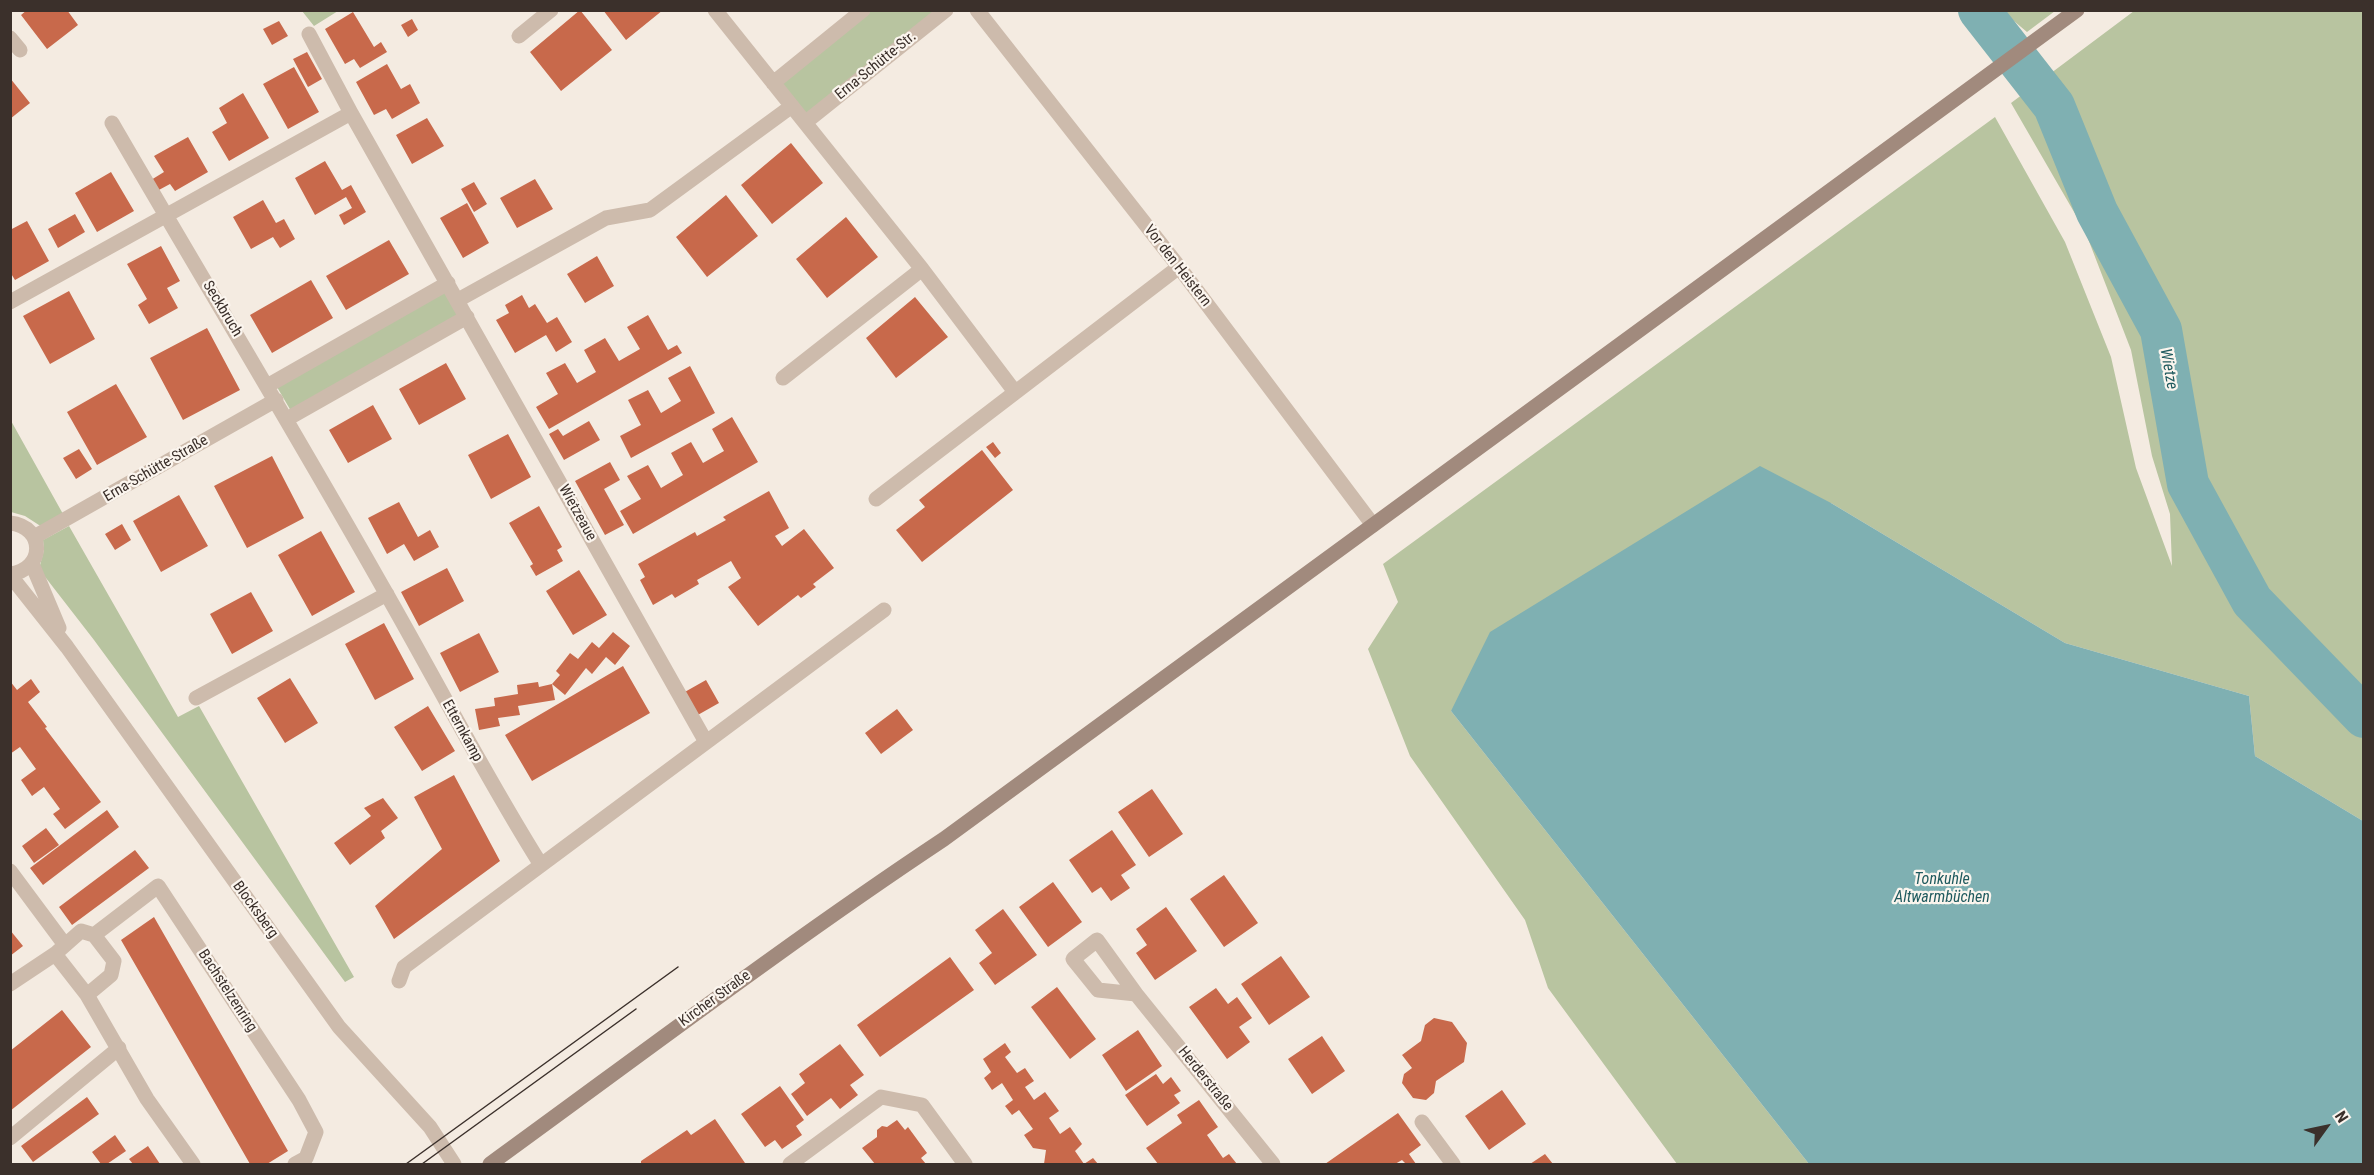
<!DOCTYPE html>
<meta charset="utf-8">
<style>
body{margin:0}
#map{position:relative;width:2374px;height:1175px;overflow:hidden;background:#f4ebe1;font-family:"Roboto Condensed",sans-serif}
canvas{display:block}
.frame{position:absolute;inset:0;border:12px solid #3b302b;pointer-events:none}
.north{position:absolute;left:2296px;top:1097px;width:60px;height:60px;-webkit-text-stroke:4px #fbf5ee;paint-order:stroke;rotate:57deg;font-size:16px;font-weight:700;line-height:24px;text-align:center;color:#3b302b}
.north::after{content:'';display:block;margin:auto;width:21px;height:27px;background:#3b302b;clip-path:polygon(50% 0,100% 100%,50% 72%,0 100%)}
</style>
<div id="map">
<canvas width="2374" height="1175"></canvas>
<div class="frame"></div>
<div class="north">N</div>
</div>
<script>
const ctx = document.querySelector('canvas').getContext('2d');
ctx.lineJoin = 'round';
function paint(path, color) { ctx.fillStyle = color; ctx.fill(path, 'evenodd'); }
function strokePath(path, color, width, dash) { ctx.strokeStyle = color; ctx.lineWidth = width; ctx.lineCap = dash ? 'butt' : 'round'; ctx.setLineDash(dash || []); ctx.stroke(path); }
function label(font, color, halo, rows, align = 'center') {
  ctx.font = font + ' "Roboto Condensed",sans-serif'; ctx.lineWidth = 4.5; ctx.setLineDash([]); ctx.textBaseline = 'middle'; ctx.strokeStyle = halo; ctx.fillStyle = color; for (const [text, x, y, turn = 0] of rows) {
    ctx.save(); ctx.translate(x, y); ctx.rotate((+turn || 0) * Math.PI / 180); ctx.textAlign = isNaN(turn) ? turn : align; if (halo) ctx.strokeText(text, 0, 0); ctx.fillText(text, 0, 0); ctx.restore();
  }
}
paint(new Path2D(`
 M 302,11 L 338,11 L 314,26 Z
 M 871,11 L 938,11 L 806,116 L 780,83 Z
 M 2002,11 L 2055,11 L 2027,32 Z
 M 2134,11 L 2363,11 L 2363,821 L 2255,756 L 2249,696 L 2065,643 L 1831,503 L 1451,711 L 1809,1164 L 1677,1164 L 1548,988 L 1525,920 L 1410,756 L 1368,649 L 1398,602 L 1383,564 L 1995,117 L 2065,242 L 2111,357 L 2136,468 L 2172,566 L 2170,514 L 2152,456 L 2131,350 L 2085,231 L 2011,103 Z
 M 445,290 L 459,315 L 291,411 L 277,387 Z
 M 10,419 L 63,514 L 42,527 L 25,516 L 11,512 Z
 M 69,526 L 178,717 L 199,706 L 354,977 L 345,982 L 94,640 L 39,569 L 44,550 L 43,540 Z`), '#b8c4a0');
paint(new Path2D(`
 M 1760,466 L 1831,503 L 2065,643 L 2249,696 L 2255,756 L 2363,821 L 2363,1164 L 1809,1164 L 1451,711 L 1490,632 Z`), '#7fb0b2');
strokePath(new Path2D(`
 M 1979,10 L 2054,106 L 2097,212 L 2161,330 L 2188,484 L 2252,601 L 2364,717`), '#7fb0b2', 42);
paint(new Path2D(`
 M 27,10 L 67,10 L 78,25 L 47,49 L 21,15 Z
 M 580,10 L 612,50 L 561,91 L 530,52 Z
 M 603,10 L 663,10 L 626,40 Z
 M 353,12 L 374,47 L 381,42 L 387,52 L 360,68 L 354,59 L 345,64 L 325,29 Z
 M 412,19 L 418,30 L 408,37 L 401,25 Z
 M 279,21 L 288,36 L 272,45 L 263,29 Z
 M 307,52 L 322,79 L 308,87 L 293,59 Z
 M 387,64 L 401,89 L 410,84 L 420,103 L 392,119 L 386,109 L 374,115 L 356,82 Z
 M 294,67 L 319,112 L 288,129 L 263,84 Z
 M 10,78 L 30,103 L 10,119 Z
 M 243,93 L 269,138 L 229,161 L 212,132 L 227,123 L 219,108 Z
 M 427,118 L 444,146 L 412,164 L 396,135 Z
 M 188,137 L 208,172 L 175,191 L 170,184 L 157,191 L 151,180 L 164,172 L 154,156 Z
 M 791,143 L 823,183 L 772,224 L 741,185 Z
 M 325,161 L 342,190 L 351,185 L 366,212 L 344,225 L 339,215 L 352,208 L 346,197 L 315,215 L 295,178 Z
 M 111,172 L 134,211 L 97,232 L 75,193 Z
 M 535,179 L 553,209 L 517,228 L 500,198 Z
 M 474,182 L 487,204 L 474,212 L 461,189 Z
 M 726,195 L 758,236 L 707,277 L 676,237 Z
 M 263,200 L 276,223 L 284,219 L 295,239 L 280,248 L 273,237 L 251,249 L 233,217 Z
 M 467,203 L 489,243 L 463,258 L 440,218 Z
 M 75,214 L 85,232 L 58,248 L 48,229 Z
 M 846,217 L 878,257 L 827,298 L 796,259 Z
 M 27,221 L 49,261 L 15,280 L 10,272 L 10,230 Z
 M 389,240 L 409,274 L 346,310 L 326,276 Z
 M 161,246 L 180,281 L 167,288 L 178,308 L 149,324 L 138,305 L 147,299 L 127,264 Z
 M 597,256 L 614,286 L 585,303 L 567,274 Z
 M 311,280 L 333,318 L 272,353 L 250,315 Z
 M 69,291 L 95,339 L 50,364 L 23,316 Z
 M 522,295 L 529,308 L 535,304 L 547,323 L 557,317 L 572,342 L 556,352 L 546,335 L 515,353 L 496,320 L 509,313 L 505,305 Z
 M 915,297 L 948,337 L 896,378 L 866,338 Z
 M 648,315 L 668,350 L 677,345 L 682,353 L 549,429 L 536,407 L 558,394 L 546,373 L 565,363 L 577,383 L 596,372 L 584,350 L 605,338 L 619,361 L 640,349 L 627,327 Z
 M 207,328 L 240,390 L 183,420 L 150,358 Z
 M 446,363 L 466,399 L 419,425 L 399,389 Z
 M 690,366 L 715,413 L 631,458 L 620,436 L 641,425 L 628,400 L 648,390 L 661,413 L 681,401 L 668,378 Z
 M 116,384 L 147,437 L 97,465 L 67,412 Z
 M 373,405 L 392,439 L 348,463 L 329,430 Z
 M 732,417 L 758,462 L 633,534 L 620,511 L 641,499 L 627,476 L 648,465 L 661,488 L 683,475 L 671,453 L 691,442 L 703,463 L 724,451 L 712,429 Z
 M 589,421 L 600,440 L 564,460 L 549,434 L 558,429 L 563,436 Z
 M 508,434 L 531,477 L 491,499 L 468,455 Z
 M 993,442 L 1001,453 L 995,458 L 986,447 Z
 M 79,449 L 92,469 L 76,479 L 63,458 Z
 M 982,450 L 1013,490 L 922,562 L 896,530 L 925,507 L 919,500 Z
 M 272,456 L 304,518 L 247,548 L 214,486 Z
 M 610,462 L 620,480 L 604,489 L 624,525 L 605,535 L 575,481 Z
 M 769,491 L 789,528 L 775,536 L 782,546 L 804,529 L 834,568 L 813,584 L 816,587 L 801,598 L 798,595 L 758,626 L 728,587 L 741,578 L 731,561 L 697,580 L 699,584 L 675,598 L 672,594 L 653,605 L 640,580 L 645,577 L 638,564 L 695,532 L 697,536 L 726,520 L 723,517 Z
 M 179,495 L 208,546 L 161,572 L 133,521 Z
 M 399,502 L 418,537 L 430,530 L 439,547 L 414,561 L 404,544 L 387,554 L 368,518 Z
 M 539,506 L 562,547 L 557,550 L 563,561 L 536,576 L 530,566 L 533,564 L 509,523 Z
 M 122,524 L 131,540 L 115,550 L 105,534 Z
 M 321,531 L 355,592 L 312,616 L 278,555 Z
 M 447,568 L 464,601 L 419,626 L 401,592 Z
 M 579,570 L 607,615 L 573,635 L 546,591 Z
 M 251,592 L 273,631 L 232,654 L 210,614 Z
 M 384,623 L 414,679 L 375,700 L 345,644 Z
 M 613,632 L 630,646 L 615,665 L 606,657 L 592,674 L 586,668 L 565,695 L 552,684 L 560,675 L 556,671 L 570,653 L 578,659 L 592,642 L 599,648 Z
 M 479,633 L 499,672 L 460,692 L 440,653 Z
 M 623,666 L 650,713 L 532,781 L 505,735 Z
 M 290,678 L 318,723 L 285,743 L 257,698 Z
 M 31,679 L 40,692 L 28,702 L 47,727 L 45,728 L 101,802 L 65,829 L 53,814 L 60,809 L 44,787 L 32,796 L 21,780 L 36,769 L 20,747 L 10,754 L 10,681 L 17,690 Z
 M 706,680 L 719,703 L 696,716 L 683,693 Z
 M 538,682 L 539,687 L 552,684 L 555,700 L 518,706 L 520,715 L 498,718 L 500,726 L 479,730 L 475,709 L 495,706 L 494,698 L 518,694 L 517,685 Z
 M 428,706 L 455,751 L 422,771 L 394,727 Z
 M 897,709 L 913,730 L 881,754 L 865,733 Z
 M 454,775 L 500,861 L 394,939 L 375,906 L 442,849 L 414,797 Z
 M 1152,789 L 1183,834 L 1149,857 L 1118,812 Z
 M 383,798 L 398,818 L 381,831 L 385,838 L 350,865 L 334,843 L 371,816 L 364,808 Z
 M 107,810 L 119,827 L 43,885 L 30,868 Z
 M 46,828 L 59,845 L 34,863 L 22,846 Z
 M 1112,830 L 1136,865 L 1121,875 L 1130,888 L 1111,901 L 1101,887 L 1092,893 L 1069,860 Z
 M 135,850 L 149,868 L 72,925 L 59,907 Z
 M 1224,875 L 1258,923 L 1224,947 L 1190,899 Z
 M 1053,882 L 1082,922 L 1048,947 L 1019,907 Z
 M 1166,907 L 1197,951 L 1155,980 L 1136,953 L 1147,945 L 1136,929 Z
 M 1003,909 L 1037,955 L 995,985 L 979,963 L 992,953 L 975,930 Z
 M 154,917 L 288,1151 L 267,1164 L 250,1164 L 121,940 Z
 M 10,930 L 23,946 L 10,956 Z
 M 1281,956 L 1310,997 L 1269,1025 L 1241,984 Z
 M 950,957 L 974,990 L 880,1057 L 857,1025 Z
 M 1057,987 L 1096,1039 L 1070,1059 L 1031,1007 Z
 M 1216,988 L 1228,1004 L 1237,997 L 1252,1018 L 1239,1027 L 1250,1042 L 1227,1059 L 1189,1007 Z
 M 62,1010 L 91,1047 L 10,1111 L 10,1051 Z
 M 1434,1018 L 1452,1022 L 1467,1043 L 1464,1062 L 1436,1081 L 1434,1093 L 1426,1100 L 1413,1098 L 1402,1083 L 1404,1074 L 1412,1068 L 1402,1055 L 1421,1041 L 1425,1025 Z
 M 1138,1030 L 1162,1066 L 1126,1091 L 1102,1055 Z
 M 1322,1036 L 1345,1071 L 1312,1094 L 1288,1059 Z
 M 1005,1043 L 1011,1052 L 1005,1057 L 1017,1073 L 1025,1068 L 1034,1081 L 1025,1087 L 1034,1100 L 1045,1092 L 1059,1111 L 1049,1118 L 1060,1134 L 1070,1127 L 1082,1144 L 1075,1151 L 1084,1164 L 1093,1158 L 1098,1164 L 1044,1164 L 1046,1150 L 1033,1148 L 1024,1135 L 1033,1129 L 1019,1110 L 1012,1115 L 1005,1106 L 1013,1100 L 1002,1083 L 992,1090 L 984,1078 L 991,1072 L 983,1059 Z
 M 840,1044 L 864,1075 L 850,1085 L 858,1095 L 840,1109 L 831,1098 L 807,1116 L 791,1094 L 805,1083 L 799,1074 Z
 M 1156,1074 L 1163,1084 L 1171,1077 L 1181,1091 L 1174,1095 L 1180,1103 L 1147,1126 L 1125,1095 Z
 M 780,1086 L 804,1120 L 796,1126 L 802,1135 L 782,1149 L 775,1140 L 765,1147 L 741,1114 Z
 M 1502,1090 L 1526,1124 L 1489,1150 L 1465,1116 Z
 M 87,1097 L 99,1114 L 33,1162 L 21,1146 Z
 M 1199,1100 L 1218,1127 L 1207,1135 L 1223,1158 L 1229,1154 L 1237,1164 L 1158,1164 L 1146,1148 L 1182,1123 L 1177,1115 Z
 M 1398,1113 L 1421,1145 L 1409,1154 L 1416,1164 L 1406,1164 L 1402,1160 L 1395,1164 L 1325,1164 Z
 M 715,1119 L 745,1163 L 742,1164 L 641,1164 L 641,1161 L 687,1130 L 691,1135 Z
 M 897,1120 L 905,1130 L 908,1127 L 927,1153 L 921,1158 L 926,1164 L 875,1164 L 862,1148 L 877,1137 L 877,1130 L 882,1126 L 887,1127 Z
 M 115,1135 L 126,1151 L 107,1164 L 101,1164 L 92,1152 Z
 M 148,1146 L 160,1164 L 133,1164 L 129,1159 Z
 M 1545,1154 L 1553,1164 L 1530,1164 Z`), '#c8694b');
strokePath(new Path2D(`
 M 715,10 L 922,269 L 1015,392
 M 977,10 L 1179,267 L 1373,525
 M 309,34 L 351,113 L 706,742
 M 519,36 L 551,10
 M 10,38 L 20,50
 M 773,83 L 863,10
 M 806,122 L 946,10
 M 112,123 C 203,280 297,435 386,593 C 438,684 485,776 541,865
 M 458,300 L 606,218 L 650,210 L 792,106
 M 10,302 L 351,113
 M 783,378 L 922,269
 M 267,386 L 448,283
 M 287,419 L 467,317
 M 876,499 L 1179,267
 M 10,523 C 46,527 45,570 10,574
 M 34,537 L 276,400
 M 32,564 L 59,628
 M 10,575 L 67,647 L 339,1027 L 430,1127 L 454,1164
 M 196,698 L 387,594
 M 10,871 L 65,945
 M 94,935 L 158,886 L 299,1100 L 316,1132 L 306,1158 L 295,1164
 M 55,954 L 87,995 L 147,1099 L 193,1164
 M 399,981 L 404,967 L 884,610
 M 10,984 L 55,954 L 81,931 L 94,935 L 114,961 L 111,975 L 87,995
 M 1136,994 L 1098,990 L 1073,959 L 1097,940 L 1136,994 L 1273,1164
 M 1422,1122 L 1453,1164
 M 10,1138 L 119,1048
 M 790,1164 L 881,1097 L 922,1105 L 965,1164`), '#cdbbac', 15);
strokePath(new Path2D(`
 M 490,1164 C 640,1055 789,942 944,839 L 2077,10`), '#a18a7d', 15);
strokePath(new Path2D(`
 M 406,1164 L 678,967
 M 422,1164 L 636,1009`), '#3b302b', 1.5);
label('15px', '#3b302b', '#fbf5ee', [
 ["Erna-Schütte-Str.",876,66,-39],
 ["Vor den Heistern",1177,266,52],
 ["Seckbruch",222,309,59],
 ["Erna-Schütte-Straße",156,469,-30],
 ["Wietzeaue",577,513,61],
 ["Etternkamp",462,731,61],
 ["Blocksberg",255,910,54],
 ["Bachstelzenring",227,991,57],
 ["Kircher Straße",715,999,-36],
 ["Herderstraße",1205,1079,51]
]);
label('italic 16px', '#1f5a5e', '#fbf5ee', [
 ["Wietze",2168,369,80],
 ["Tonkuhle",1942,880],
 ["Altwarmbüchen",1942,898]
]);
</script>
